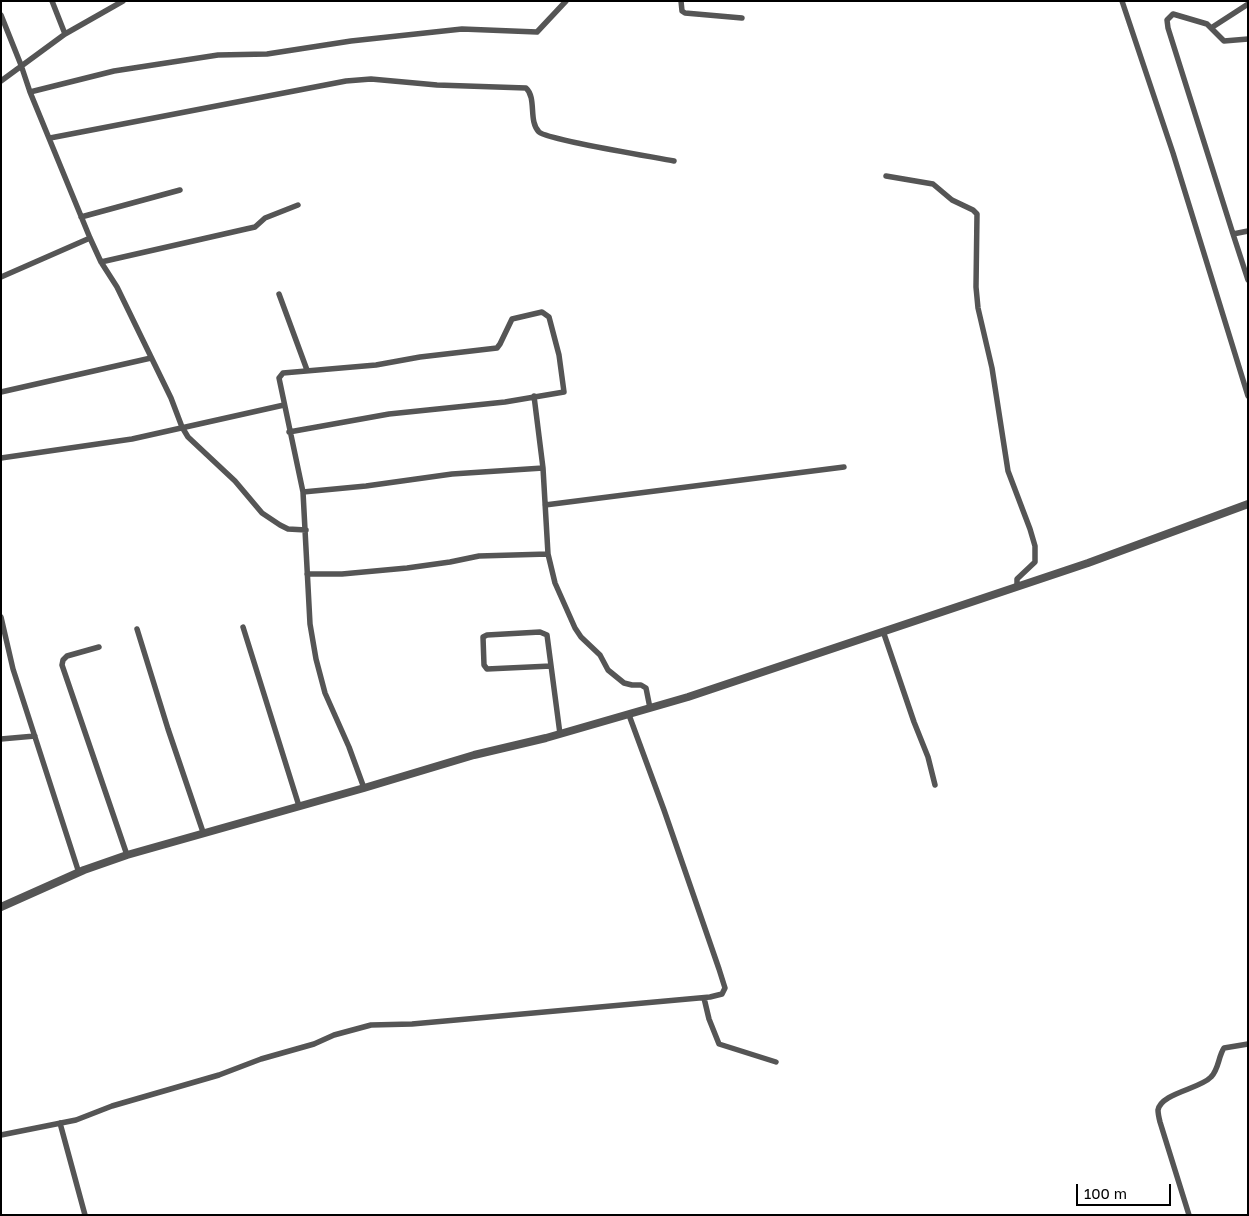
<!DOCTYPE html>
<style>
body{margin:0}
#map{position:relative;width:1249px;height:1216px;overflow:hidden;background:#fff;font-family:"Golos Text",sans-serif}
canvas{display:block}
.frame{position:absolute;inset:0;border:2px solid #000;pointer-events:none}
.scale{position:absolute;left:1076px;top:1184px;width:95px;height:22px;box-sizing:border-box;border:2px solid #000;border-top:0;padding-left:6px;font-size:15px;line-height:18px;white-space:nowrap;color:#000;-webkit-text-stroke:4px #fff;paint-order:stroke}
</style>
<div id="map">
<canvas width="1249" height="1216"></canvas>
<div class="frame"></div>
<div class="scale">100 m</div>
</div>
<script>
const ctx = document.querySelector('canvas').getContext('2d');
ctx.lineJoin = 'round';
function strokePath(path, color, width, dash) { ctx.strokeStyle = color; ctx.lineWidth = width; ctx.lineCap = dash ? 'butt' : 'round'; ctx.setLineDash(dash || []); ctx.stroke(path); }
strokePath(new Path2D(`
 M 52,1 L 65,34
 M 681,1 L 682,11 L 685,13 L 742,18
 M 1122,1 L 1173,153 L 1248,396
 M 1,15 L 21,65 L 30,92 L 90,238 L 101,262 L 117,287 L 171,398 L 182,427 L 188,437 L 235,481 L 262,513 L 280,525 L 288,529 L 306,530
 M 1211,28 L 1248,4
 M 1,81 L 65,34 L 123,1
 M 30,92 L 114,71 L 218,55 L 267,54 L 351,41 L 462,29 L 537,32 L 566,1
 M 50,138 L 346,81 L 371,79 L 437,85 L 526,88 C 537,98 528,121 539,132 C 548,140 654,157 674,161
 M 886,176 L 933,184 L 952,200 L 973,210 L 977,214 L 976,287 L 978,308 L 992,368 L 1008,471 L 1030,529 L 1035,546 L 1035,562 L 1017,579 L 1017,587
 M 81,217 L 180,190
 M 1248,231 L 1233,234 L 1248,280
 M 1233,234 L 1168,28 L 1167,20 L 1173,14 L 1207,24 L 1224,41 L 1248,39
 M 101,262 L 246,229 L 255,227 L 265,218 L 298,205
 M 1,277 L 90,238
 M 279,294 L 307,370
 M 1,392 L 151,358
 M 534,396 L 543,468 L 548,554 L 555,583 L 575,628 L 581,637 L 600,655 L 608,670 L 624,683 L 632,685 L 641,685 L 646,688 L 650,708
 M 289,432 L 389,414 L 505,402 L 564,392 L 559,355 L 549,317 L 542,312 L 512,319 L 500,344 L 497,348 L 420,357 L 376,365 L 283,373 L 279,378 L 303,492 L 310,624 L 316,659 L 325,693 L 349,747 L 364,788
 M 1,458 L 132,439 L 284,405
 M 303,492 L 366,486 L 452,474 L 543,468
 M 545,505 L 844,467
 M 307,574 L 342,574 L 407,568 L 450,562 L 479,556 L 548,554
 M 1,617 L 13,669 L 79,873
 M 243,627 L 299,806
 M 137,629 L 168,729 L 203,832
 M 883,631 L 914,722 L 928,757 L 935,785
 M 99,647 L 67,656 L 63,660 L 62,665 L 127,855
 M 551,666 L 487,669 L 484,665 L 483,637 L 487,635 L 540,632 L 547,635 L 560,734
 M 1,739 L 35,736
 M 704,998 L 709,1019 L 719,1044 L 776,1062
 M 60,1123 L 85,1215
 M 1,1135 L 76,1120 L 112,1106 L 219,1075 L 261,1059 L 314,1044 L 334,1035 L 371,1025 L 412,1024 L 710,997 L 722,994 L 725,988 L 719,969 L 664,810 L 629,715
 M 1189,1215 L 1160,1122 C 1159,1118 1158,1113 1158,1110 C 1161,1093 1200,1089 1211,1077 C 1219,1069 1218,1057 1224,1048 L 1248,1044`), '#555', 5.5);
strokePath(new Path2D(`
 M 1,907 L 84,870 L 127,855 L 364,788 L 474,755 L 546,738 L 688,697 L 1088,563 L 1248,504`), '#555', 8);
</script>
